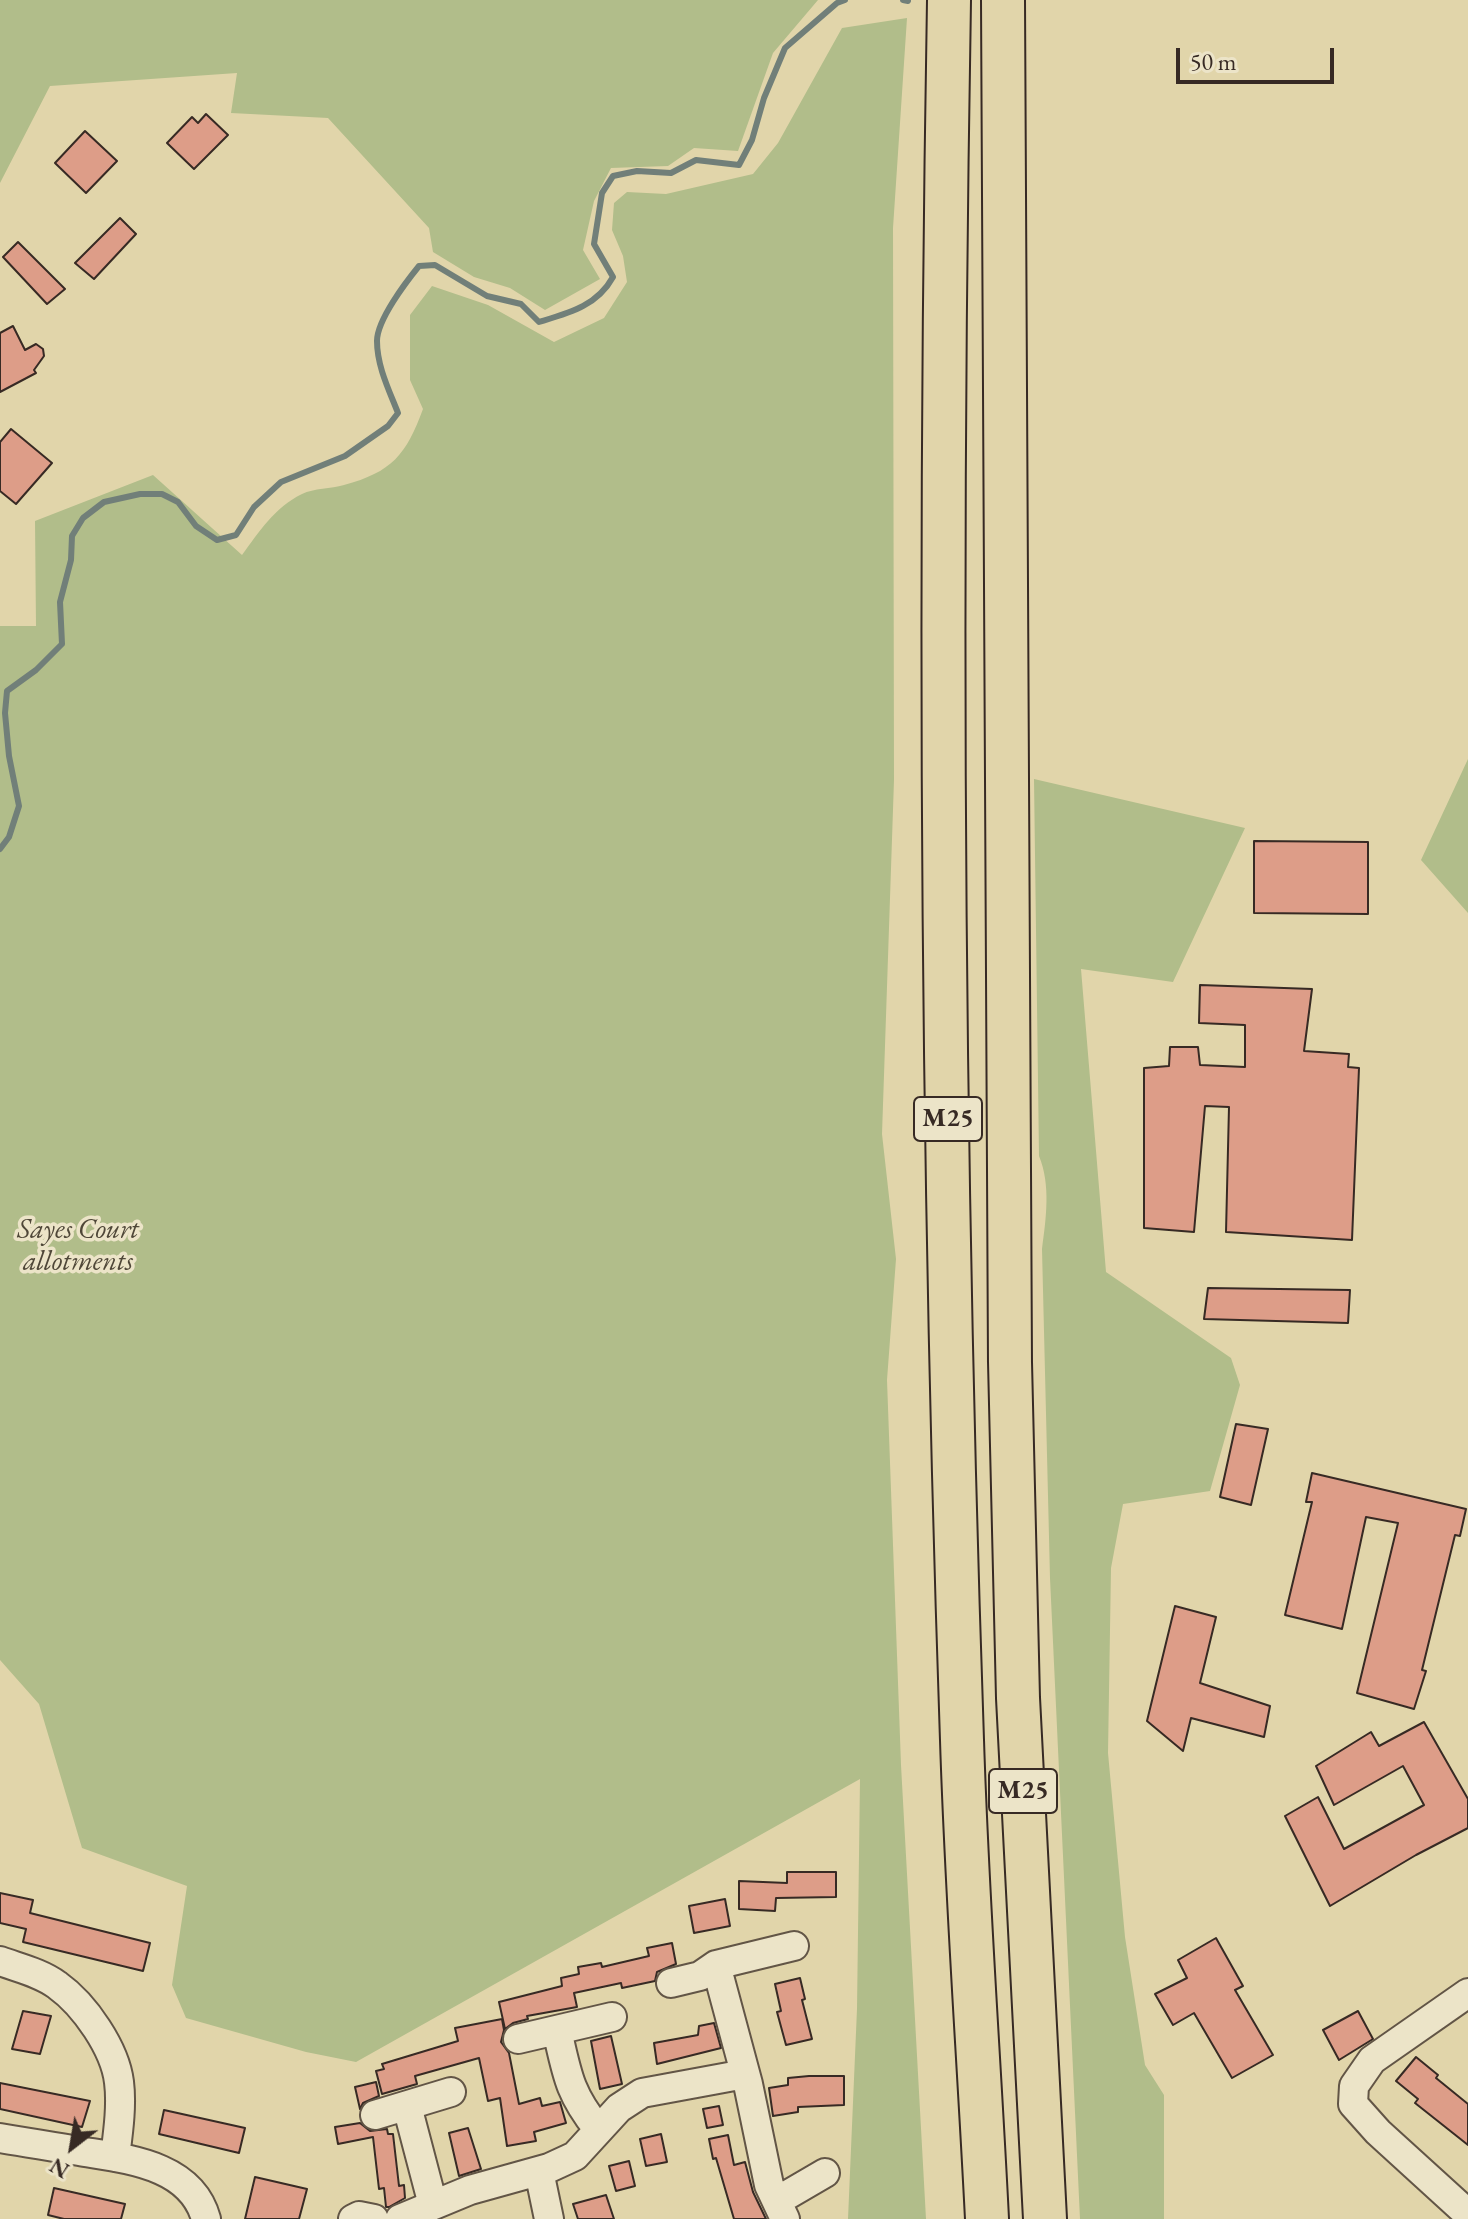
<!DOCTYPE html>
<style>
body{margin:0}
#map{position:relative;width:1468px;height:2219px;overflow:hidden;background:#e1d5aa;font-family:"EB Garamond",serif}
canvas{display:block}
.north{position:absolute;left:32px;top:2107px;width:80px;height:80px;-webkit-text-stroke:6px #ece4c8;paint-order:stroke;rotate:211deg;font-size:22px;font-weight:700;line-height:32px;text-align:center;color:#372a24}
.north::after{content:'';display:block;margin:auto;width:28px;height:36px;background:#372a24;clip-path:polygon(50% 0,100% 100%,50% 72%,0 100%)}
.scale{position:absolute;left:1176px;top:48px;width:158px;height:36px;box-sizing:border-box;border:4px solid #372a24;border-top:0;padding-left:10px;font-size:24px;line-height:28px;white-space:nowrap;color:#372a24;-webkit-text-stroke:6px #ece4c8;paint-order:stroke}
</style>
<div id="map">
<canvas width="1468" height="2219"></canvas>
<div class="north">N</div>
<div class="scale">50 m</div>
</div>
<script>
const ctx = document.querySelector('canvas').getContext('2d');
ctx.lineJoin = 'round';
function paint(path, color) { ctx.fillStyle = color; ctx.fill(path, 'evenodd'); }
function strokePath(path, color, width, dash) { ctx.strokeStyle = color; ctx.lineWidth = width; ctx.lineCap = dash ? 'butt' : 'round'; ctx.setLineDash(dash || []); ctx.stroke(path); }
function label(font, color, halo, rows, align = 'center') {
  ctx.font = font + ' "EB Garamond",serif'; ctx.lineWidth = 7; ctx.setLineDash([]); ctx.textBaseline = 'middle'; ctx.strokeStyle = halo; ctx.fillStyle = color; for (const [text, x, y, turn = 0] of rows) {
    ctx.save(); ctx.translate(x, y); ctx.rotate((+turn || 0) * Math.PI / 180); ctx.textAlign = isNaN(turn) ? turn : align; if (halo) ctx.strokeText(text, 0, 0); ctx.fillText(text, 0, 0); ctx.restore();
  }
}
paint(new Path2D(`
 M 0,0 L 818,0 L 773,53 L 738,151 L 694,148 L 668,166 L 611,168 L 594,201 L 583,250 L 600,279 L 545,310 L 510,288 L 474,277 L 433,252 L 429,228 L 328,118 L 231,113 L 237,73 L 50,86 L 0,183 Z
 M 907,18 L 893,228 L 894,780 L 882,1134 L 896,1259 L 887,1380 L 901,1765 L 926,2219 L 848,2219 L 857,2009 L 860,1779 L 356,2062 L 306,2052 L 186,2018 L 172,1985 L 187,1886 L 82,1848 L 39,1704 L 0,1660 L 0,626 L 36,626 L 35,521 L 153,475 L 242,555 C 259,532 275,507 302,494 C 314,488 331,489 344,485 C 392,472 406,455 423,409 L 410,380 L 410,315 L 432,286 L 488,305 L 554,342 L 604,318 L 627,282 L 623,256 L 612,230 L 614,203 L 627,192 L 666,194 L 753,174 L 778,143 L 842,28 Z
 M 1468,759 L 1468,913 L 1421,860 Z
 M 1034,779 L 1245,828 L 1173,982 L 1081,969 L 1106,1272 L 1231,1358 L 1240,1385 L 1210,1491 L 1123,1504 L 1111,1568 L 1108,1753 L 1125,1937 L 1145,2065 L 1164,2095 L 1164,2219 L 1080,2219 L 1050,1578 L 1042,1249 C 1046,1219 1051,1185 1039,1156 Z`), '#b1bd8a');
strokePath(new Path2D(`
 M 903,0 L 908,1
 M 0,849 L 9,837 L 19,806 L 9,756 L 5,713 L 7,691 L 36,670 L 62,644 L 60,602 L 71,560 L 72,536 L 83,518 L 104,502 L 140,494 L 162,494 L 178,502 L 196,526 L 217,540 L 236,535 L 254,507 L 281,482 L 345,456 L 388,426 L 398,413 C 389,390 377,366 377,341 C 377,320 406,282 419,266 L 435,265 L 487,296 L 521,304 L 539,322 C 569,313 597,306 613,277 L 594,244 L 602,193 L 613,176 L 637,171 L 671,173 L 696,160 L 739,165 L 752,140 L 764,98 L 785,48 L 837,3 L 845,0`), '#717f79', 6);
const building = new Path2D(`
 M 206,114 L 228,135 L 194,169 L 167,143 L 192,117 L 198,123 Z
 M 85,131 L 117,161 L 86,193 L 55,163 Z
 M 120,218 L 136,234 L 94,279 L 75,263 Z
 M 18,242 L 65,289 L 47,304 L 3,257 Z
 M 13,326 L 25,350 L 36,344 L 43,349 L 44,356 L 34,370 L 36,373 L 0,392 L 0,333 Z
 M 11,429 L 52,463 L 16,504 L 0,491 L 0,442 Z
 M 1254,841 L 1368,842 L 1368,914 L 1254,913 Z
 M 1200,985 L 1312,989 L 1304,1051 L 1349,1054 L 1348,1067 L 1359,1068 L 1352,1240 L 1226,1232 L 1229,1107 L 1205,1106 L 1194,1232 L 1144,1228 L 1144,1068 L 1169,1066 L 1170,1047 L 1198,1047 L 1200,1065 L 1245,1067 L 1245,1025 L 1199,1023 Z
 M 1208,1288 L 1350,1290 L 1348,1323 L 1204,1319 Z
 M 1236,1424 L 1268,1429 L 1251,1505 L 1220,1497 Z
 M 1312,1473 L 1466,1509 L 1460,1536 L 1455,1535 L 1422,1670 L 1426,1671 L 1414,1709 L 1357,1693 L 1398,1523 L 1366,1517 L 1342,1629 L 1285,1615 L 1312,1502 L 1306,1502 Z
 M 1175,1606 L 1216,1617 L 1200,1683 L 1270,1706 L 1264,1737 L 1191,1718 L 1183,1751 L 1147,1721 Z
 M 1424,1722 L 1468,1799 L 1468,1828 L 1416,1855 L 1330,1906 L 1285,1816 L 1318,1797 L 1344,1849 L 1424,1805 L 1403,1766 L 1334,1805 L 1316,1766 L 1371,1732 L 1379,1746 Z
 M 787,1872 L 836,1872 L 836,1897 L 776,1898 L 775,1911 L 739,1909 L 739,1881 L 787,1883 Z
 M 0,1893 L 33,1900 L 30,1913 L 150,1943 L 143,1971 L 23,1942 L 26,1929 L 0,1923 Z
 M 725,1899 L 730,1926 L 694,1933 L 689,1906 Z
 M 1216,1938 L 1243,1986 L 1235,1990 L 1273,2055 L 1232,2078 L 1194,2013 L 1173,2025 L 1155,1994 L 1187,1978 L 1178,1960 Z
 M 672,1943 L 676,1964 L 657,1972 L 655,1981 L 622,1988 L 621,1983 L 574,1993 L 577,2007 L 527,2016 L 528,2019 L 513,2023 L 505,2029 L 499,2002 L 562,1986 L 561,1978 L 579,1974 L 578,1967 L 601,1963 L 602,1967 L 649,1956 L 647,1948 Z
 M 800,1978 L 805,1999 L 802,2000 L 812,2039 L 786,2045 L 777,2012 L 781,2011 L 775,1984 Z
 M 23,2011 L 51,2016 L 40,2054 L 12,2049 Z
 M 1358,2011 L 1373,2039 L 1339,2060 L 1323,2030 Z
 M 502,2019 L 504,2030 L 501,2042 L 509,2053 L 519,2104 L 540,2098 L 542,2106 L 560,2102 L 566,2123 L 534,2132 L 536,2141 L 507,2146 L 500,2098 L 488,2101 L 479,2058 L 415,2076 L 417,2084 L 382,2094 L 376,2071 L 384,2069 L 382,2064 L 458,2041 L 455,2028 Z
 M 714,2023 L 721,2048 L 657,2064 L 654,2043 L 698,2035 L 699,2026 Z
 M 611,2036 L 622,2084 L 600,2089 L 591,2041 Z
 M 1416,2057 L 1438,2075 L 1436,2078 L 1468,2104 L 1468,2145 L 1415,2103 L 1418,2099 L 1396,2081 Z
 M 809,2076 L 844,2076 L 844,2105 L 798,2107 L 798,2112 L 773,2116 L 769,2088 L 788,2085 L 788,2078 Z
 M 376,2082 L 379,2096 L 363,2103 L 360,2109 L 355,2087 Z
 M 0,2083 L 90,2101 L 82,2127 L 0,2109 Z
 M 719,2106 L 723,2125 L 707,2128 L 703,2109 Z
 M 164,2110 L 245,2128 L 239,2153 L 159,2134 Z
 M 360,2123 L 370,2131 L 387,2129 L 388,2134 L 393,2134 L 399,2186 L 404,2185 L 405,2198 L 389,2207 L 386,2207 L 384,2188 L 379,2189 L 373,2137 L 338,2144 L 335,2127 Z
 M 468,2128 L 481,2169 L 459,2176 L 449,2133 Z
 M 661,2134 L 667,2162 L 646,2166 L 640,2139 Z
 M 728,2135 L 734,2165 L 745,2162 L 753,2192 L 766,2219 L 734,2219 L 716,2158 L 713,2159 L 709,2139 Z
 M 629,2161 L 635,2186 L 616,2191 L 609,2166 Z
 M 255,2177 L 307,2189 L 299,2219 L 245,2219 Z
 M 54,2188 L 125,2204 L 121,2219 L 64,2219 L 48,2215 Z
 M 606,2195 L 614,2219 L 578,2219 L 573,2204 Z`);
paint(building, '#dd9d88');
strokePath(building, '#372a24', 2);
const minor = new Path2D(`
 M 0,1961 C 19,1968 41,1973 57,1985 C 85,2005 115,2049 119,2082 C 122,2106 118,2133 115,2157
 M 716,1965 L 748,2084 L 769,2185 L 785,2219
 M 671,1983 L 700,1976 L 716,1965 L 794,1946
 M 1468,1993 L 1372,2060 L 1354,2086 L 1353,2104 L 1378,2132 L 1468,2214
 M 557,2030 C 567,2074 569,2093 598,2129
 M 518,2039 L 612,2017
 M 407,2106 L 433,2205
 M 375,2115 L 451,2092
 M 0,2138 C 26,2142 53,2147 79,2151 C 126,2159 191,2164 206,2219
 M 539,2171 L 549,2219
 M 777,2201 L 825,2173
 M 353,2219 L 359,2216 L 374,2219
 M 400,2219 L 470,2190 L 549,2168 L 575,2156 L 619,2108 L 642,2093 L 745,2074`);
const highway = new Path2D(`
 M 949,0 C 939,580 942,1160 962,1740 C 967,1900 979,2059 987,2219
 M 1003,0 L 1010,1362 L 1018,1698 L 1045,2219`);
strokePath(minor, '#625546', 32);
strokePath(highway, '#372a24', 46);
strokePath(minor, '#ece4c8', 28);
strokePath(highway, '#e1d5aa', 42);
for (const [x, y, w] of [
 [948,1119,68],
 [1023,1791,68]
]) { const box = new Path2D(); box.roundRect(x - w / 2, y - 22, w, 44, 6); ctx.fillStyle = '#ece4c8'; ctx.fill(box); strokePath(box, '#372a24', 2); }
label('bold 26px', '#372a24', null, [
 ["M25",948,1119],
 ["M25",1023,1791]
]);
label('italic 28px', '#4f4738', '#ece4c8', [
 ["Sayes Court",78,1230],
 ["allotments",78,1262]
]);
</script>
